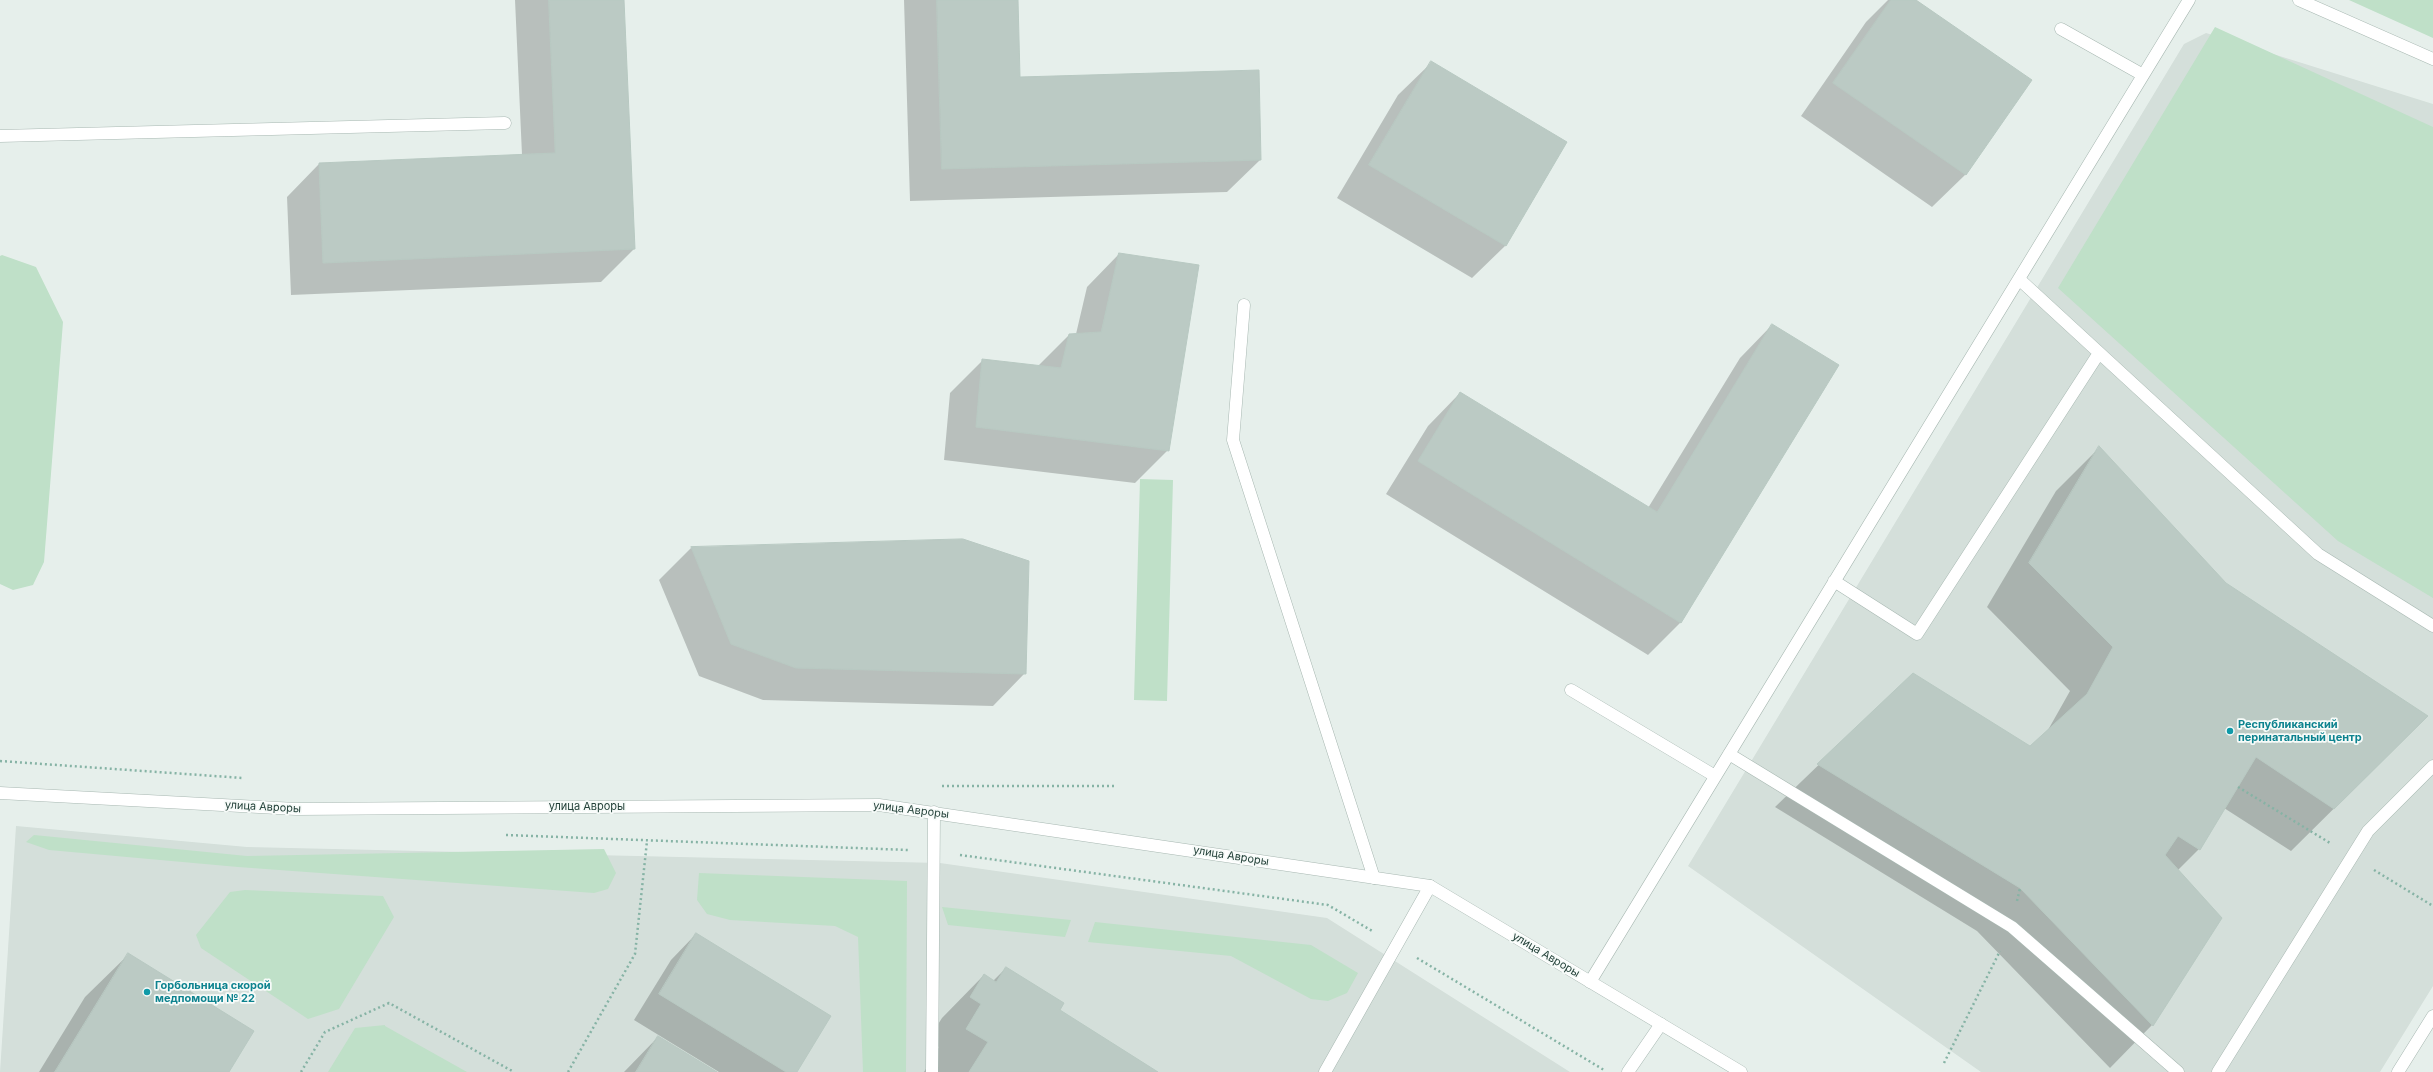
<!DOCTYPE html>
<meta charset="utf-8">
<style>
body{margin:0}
canvas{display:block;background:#e6efeb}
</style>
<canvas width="2433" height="1072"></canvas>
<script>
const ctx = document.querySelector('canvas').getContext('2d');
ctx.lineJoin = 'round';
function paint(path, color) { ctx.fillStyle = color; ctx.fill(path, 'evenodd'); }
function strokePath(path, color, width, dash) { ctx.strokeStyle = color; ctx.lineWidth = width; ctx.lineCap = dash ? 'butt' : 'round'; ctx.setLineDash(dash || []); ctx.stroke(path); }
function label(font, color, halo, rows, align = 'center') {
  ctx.font = font + ' Inter,sans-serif'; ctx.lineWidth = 3.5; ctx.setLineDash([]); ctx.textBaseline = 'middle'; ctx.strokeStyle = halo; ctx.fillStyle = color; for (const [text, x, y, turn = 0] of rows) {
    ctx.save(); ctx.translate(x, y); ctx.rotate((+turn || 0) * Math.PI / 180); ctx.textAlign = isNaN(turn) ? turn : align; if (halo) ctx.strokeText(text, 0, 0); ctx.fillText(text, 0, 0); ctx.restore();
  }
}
paint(new Path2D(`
 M 2206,33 L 2433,104 L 2433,986 L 2380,1072 L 1981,1072 L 1688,866 L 2184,44 Z
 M 16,826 L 247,847 L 940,863 L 1327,918 L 1570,1072 L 0,1072 Z`), '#d4dfda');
paint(new Path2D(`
 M 2349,0 L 2433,0 L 2433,38 Z
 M 2215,27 L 2433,127 L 2433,598 L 2338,541 L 2058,288 Z
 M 2,255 L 36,267 L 63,322 L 44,562 L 33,585 L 13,590 L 0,584 L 0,256 Z
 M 1140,479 L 1173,480 L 1167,701 L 1134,700 Z
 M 34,835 L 247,856 L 604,849 L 616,873 L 608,889 L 594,893 L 238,867 L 49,850 L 26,842 Z
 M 699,873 L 907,881 L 906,1072 L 863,1072 L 858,937 L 835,926 L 730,920 L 707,914 L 697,900 Z
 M 245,890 L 383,896 L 394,917 L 339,1009 L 308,1019 L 201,948 L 196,935 L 230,892 Z
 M 942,907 L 1071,920 L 1065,937 L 948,925 Z
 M 1095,922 L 1311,945 L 1358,973 L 1347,993 L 1328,1001 L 1311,999 L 1231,956 L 1088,942 Z
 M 385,1025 L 385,1026 L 467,1072 L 328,1072 L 355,1028 Z`), '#bfe0c8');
paint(new Path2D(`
 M 515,0 L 623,0 L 634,249 L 601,282 L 291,295 L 287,197 L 319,164 L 522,155 Z
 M 904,0 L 1017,0 L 1019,78 L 1260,160 L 1227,192 L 910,201 Z
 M 1888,0 L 1915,0 L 2030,80 L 1965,175 L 1932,207 L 1801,116 L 1866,22 Z
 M 1431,63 L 1566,142 L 1505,246 L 1472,278 L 1337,198 L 1398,95 Z
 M 1119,254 L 1168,450 L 1135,483 L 944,460 L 950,393 L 983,360 L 1038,366 L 1069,335 L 1076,334 L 1087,287 Z
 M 1772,325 L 1681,622 L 1648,655 L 1386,494 L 1428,426 L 1460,393 L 1648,508 L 1740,358 Z
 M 2099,448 L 2384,759 L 2291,851 L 2224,808 L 2199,849 L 2178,870 L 2152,1025 L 2110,1068 L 1977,931 L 1775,807 L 1913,674 L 2030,747 L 2048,730 L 2070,691 L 1987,607 L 2056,491 Z
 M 691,548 L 1025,673 L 993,706 L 763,700 L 699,676 L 659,580 Z
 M 696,934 L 796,1072 L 719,1072 L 634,1020 L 671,960 Z
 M 128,955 L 228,1072 L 39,1072 L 85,997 Z
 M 1006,968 L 1058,1011 L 1156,1072 L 924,1072 L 939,1047 L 928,1040 L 942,1018 L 984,975 L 993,981 Z
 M 658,1037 L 715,1072 L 624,1072 Z`), '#0003');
const building = new Path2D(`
 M 549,0 L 624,0 L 635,249 L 323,263 L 319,163 L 555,153 Z
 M 937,0 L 1018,0 L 1020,77 L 1259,70 L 1261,160 L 942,169 Z
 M 1891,0 L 1916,0 L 2032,80 L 1966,175 L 1833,83 Z
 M 1431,61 L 1567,142 L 1506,246 L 1369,165 Z
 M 1119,253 L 1199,265 L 1169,451 L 976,427 L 982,359 L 1061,368 L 1069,334 L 1101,332 Z
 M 1772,324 L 1839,365 L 1681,623 L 1418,461 L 1460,392 L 1657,512 Z
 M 2099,446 L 2226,583 L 2428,716 L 2334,809 L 2256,757 L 2200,850 L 2178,836 L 2165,855 L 2222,918 L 2153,1026 L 2020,888 L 1817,764 L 1913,673 L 2030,746 L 2087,694 L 2113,647 L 2029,563 Z
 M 963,539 L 1029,561 L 1026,674 L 796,668 L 731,644 L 691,547 Z
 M 696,933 L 831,1016 L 797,1072 L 786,1072 L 659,994 Z
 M 128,953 L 254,1031 L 229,1072 L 55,1072 Z
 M 1006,967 L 1064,1003 L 1060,1010 L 1158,1072 L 969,1072 L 988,1042 L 966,1029 L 981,1004 L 970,997 L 984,974 L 996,982 Z
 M 658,1036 L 717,1072 L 636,1072 Z`);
paint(building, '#bbcac4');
strokePath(building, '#b8c9c2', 1);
const service = new Path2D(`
 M 2061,29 L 2143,75
 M 2019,279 L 2318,554 L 2433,626
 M 1244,305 L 1233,440 L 1374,878
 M 1834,581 L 1917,634 L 2099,353
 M 1571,690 L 1715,776
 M 1729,754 L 2012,927 L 2178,1072
 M 1590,982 L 2189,0
 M 932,1072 L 934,812
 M 1325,1072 L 1430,886
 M 1628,1072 L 1661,1024
 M 2218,1072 L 2368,831 L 2433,766`);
const minor = new Path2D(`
 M 2299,0 L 2433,59
 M 0,136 L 505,123
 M 2398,1072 L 2433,1016`);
const tertiary = new Path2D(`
 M 0,793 L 296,809 L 879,805 L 1430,886 L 1741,1072`);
strokePath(service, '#a8b8b2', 13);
strokePath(minor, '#a8b8b2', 13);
strokePath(tertiary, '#a8b8b2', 13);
strokePath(new Path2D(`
 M 0,761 L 243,778
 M 942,786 L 1117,786
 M 2238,787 L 2330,843
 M 506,835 L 909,850
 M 960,855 L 1328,905 L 1374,932
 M 2374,870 L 2433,906
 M 2017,901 L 2020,888
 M 1417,958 L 1604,1070
 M 1944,1063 L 2000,951
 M 301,1072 L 325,1032 L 389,1003 L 514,1072
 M 568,1072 L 635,954 L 647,841`), '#86b3a5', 2.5, [2, 3]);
strokePath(service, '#fff', 12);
strokePath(minor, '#fff', 12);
strokePath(tertiary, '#fff', 12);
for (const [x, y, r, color] of [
 [2230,731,4,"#0f9aa8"],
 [147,992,4,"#0f9aa8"]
]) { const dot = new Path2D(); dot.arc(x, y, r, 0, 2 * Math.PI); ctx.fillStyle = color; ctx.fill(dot); strokePath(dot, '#f7fbf9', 1.5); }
label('bold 11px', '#0d838f', '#f7fbf9', [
 ["Республиканский",2238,725],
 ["перинатальный центр",2238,738],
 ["Горбольница скорой",155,986],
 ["медпомощи № 22",155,999]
], 'left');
label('11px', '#24423a', '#f7fbf9', [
 ["улица Авроры",263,807,3],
 ["улица Авроры",587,807],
 ["улица Авроры",911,810,7],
 ["улица Авроры",1231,856,9],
 ["улица Авроры",1546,955,31]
]);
</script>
